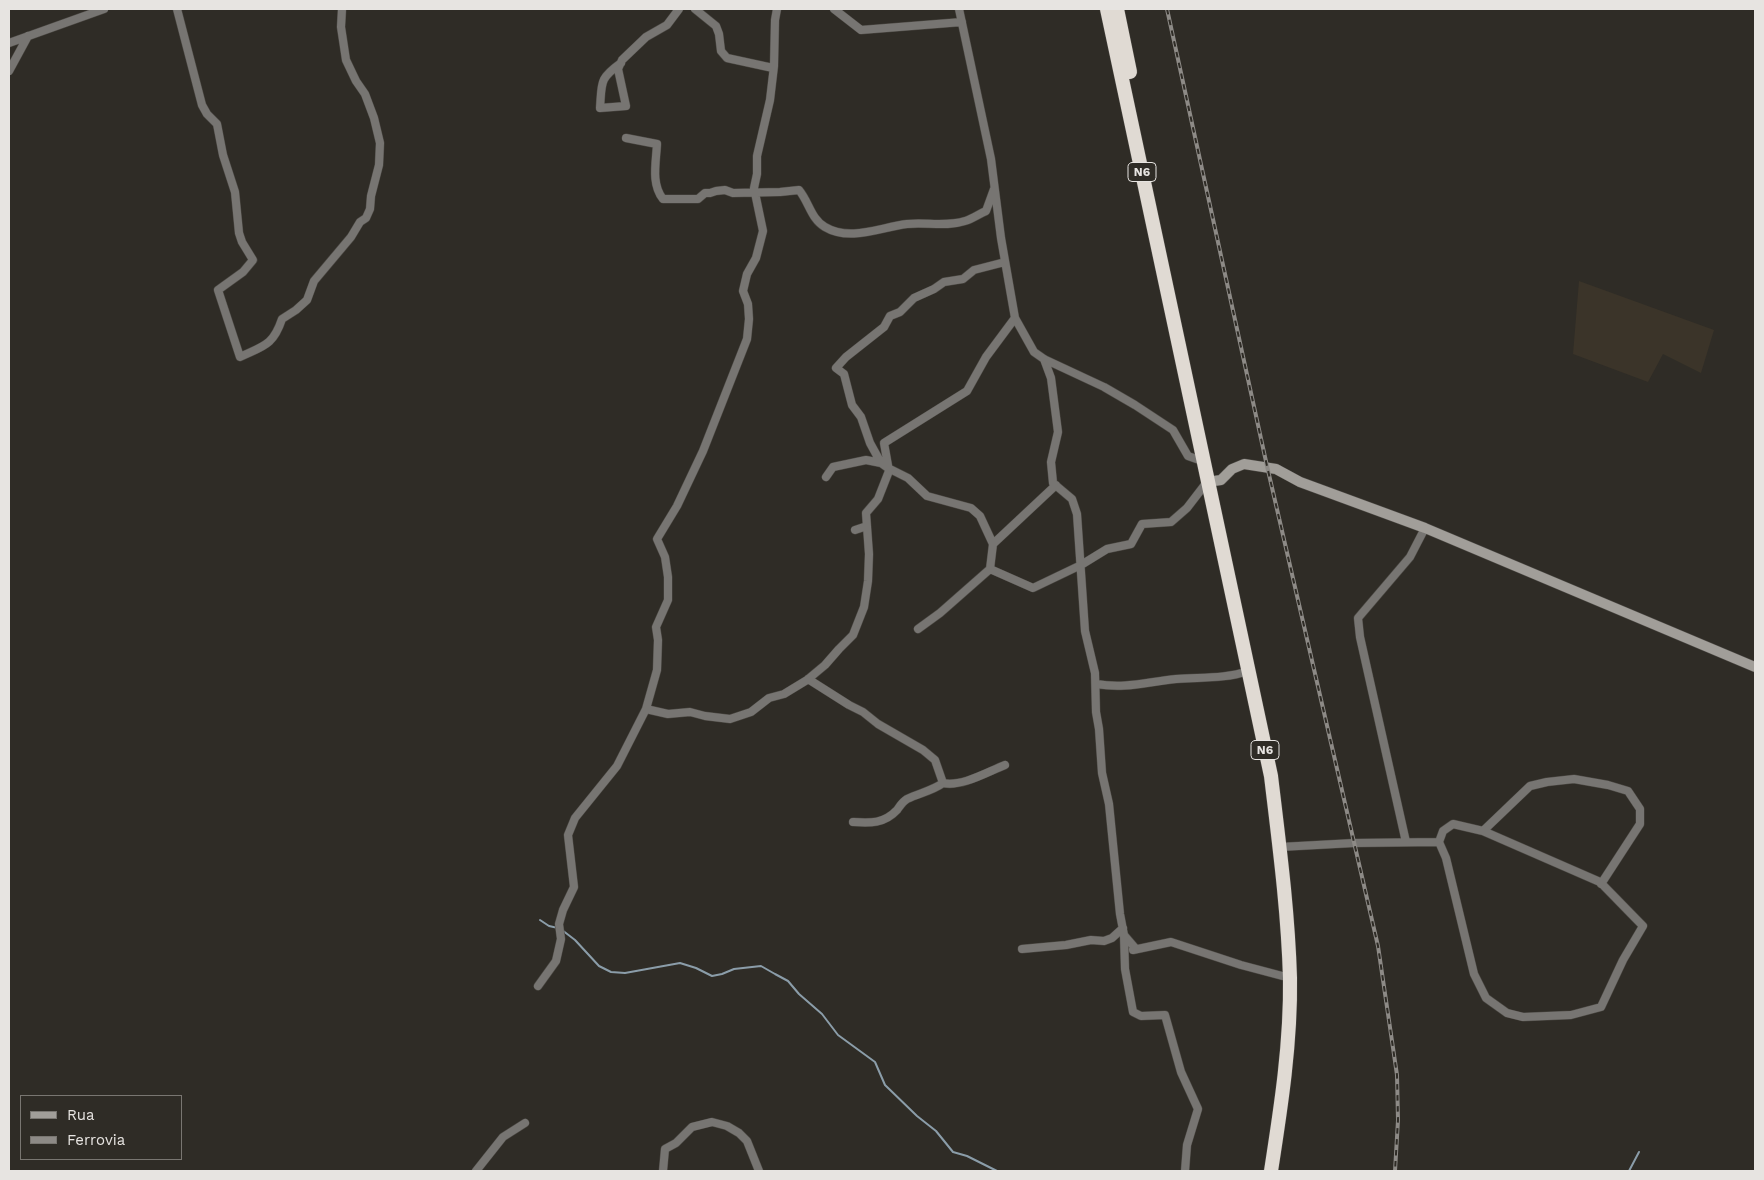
<!DOCTYPE html>
<style>
body{margin:0}
#map{position:relative;width:1764px;height:1180px;overflow:hidden;background:#2f2c26;font-family:"Work Sans",sans-serif}
canvas{display:block}
.frame{position:absolute;inset:0;border:10px solid #e7e4e1;pointer-events:none}
.legend{position:absolute;left:20px;top:1095px;width:162px;height:65px;box-sizing:border-box;background:#2f2c26;border:1px solid #797671;margin:0;padding:6px 9px;list-style:none;font-size:15px;color:#e7e4e1}
.legend li{display:flex;align-items:center;gap:10px;height:25px}
.legend b{width:25px;border:1px solid #797671}
</style>
<div id="map">
<canvas width="1764" height="1180"></canvas>
<div class="frame"></div>
<ul class="legend">
<li><b style="height:6px;background:#a19e99"></b>Rua</li>
<li><b style="height:6px;background:#8d8a86"></b>Ferrovia</li>
</ul>
</div>
<script>
const ctx = document.querySelector('canvas').getContext('2d');
ctx.lineJoin = 'round';
function paint(path, color) { ctx.fillStyle = color; ctx.fill(path, 'evenodd'); }
function strokePath(path, color, width, dash) { ctx.strokeStyle = color; ctx.lineWidth = width; ctx.lineCap = dash ? 'butt' : 'round'; ctx.setLineDash(dash || []); ctx.stroke(path); }
function label(font, color, halo, rows, align = 'center') {
  ctx.font = font + ' "Work Sans",sans-serif'; ctx.lineWidth = 5; ctx.setLineDash([]); ctx.textBaseline = 'middle'; ctx.strokeStyle = halo; ctx.fillStyle = color; for (const [text, x, y, turn = 0] of rows) {
    ctx.save(); ctx.translate(x, y); ctx.rotate((+turn || 0) * Math.PI / 180); ctx.textAlign = isNaN(turn) ? turn : align; if (halo) ctx.strokeText(text, 0, 0); ctx.fillText(text, 0, 0); ctx.restore();
  }
}
paint(new Path2D(`
 M 1579,281 L 1714,330 L 1701,373 L 1663,354 L 1648,382 L 1573,354 Z`), '#3b3429');
strokePath(new Path2D(`
 M 540,920 L 549,926 L 558,928
 M 562,930 L 575,940 L 599,966 L 611,972 L 625,973 L 680,963 L 696,968 L 712,976 L 722,974 L 734,969 L 761,966 L 775,974 L 788,981 L 799,994 L 822,1014 L 838,1035 L 875,1062 L 885,1085 L 917,1116 L 936,1131 L 953,1152 L 967,1156 L 997,1171
 M 1629,1171 L 1639,1152`), '#8b9da9', 2);
const street = new Path2D(`
 M 177,9 L 202,105 L 207,114 L 217,124 L 223,155 L 235,192 L 239,233 L 242,242 L 253,260 L 243,272 L 218,290 L 240,357 C 263,346 273,346 282,319 L 296,310 L 307,300 L 314,281 L 351,237 L 360,222 L 366,218 L 370,209 L 371,196 L 379,165 L 380,143 L 374,118 L 365,94 L 356,81 L 346,60 L 341,27 L 342,9
 M 695,9 L 716,26 L 719,34 L 721,51 L 727,58 L 773,68
 M 834,9 L 861,30 L 962,22
 M 959,9 L 991,159 L 1001,238 L 1015,318 L 1034,352 L 1044,359 L 1104,387 L 1135,405 L 1173,430 L 1188,456 L 1205,462
 M 9,43 L 104,9
 M 621,63 C 599,79 602,82 600,108 L 626,106 L 618,69 L 622,60 L 646,37 L 667,25 L 679,9
 M 9,71 L 28,36
 M 626,138 L 657,144 C 656,163 651,184 663,199 L 698,199 L 705,193 L 710,193 L 716,191 L 725,190 L 733,193 L 780,192 L 799,190 C 809,202 811,219 825,227 C 850,242 881,227 907,224 C 926,222 947,227 965,221 C 972,219 979,214 986,211 L 994,189
 M 1044,359 L 1051,378 L 1058,432 L 1051,462 L 1053,483 L 1072,499 L 1077,514 L 1085,631 L 1095,673 L 1096,712 L 1099,729 L 1102,773 L 1109,804 L 1120,914 L 1124,935 L 1136,949
 M 826,477 L 833,467 L 866,460 L 881,463
 M 855,530 L 867,526
 M 993,544 L 980,516 L 971,508 L 927,496 L 908,478 L 888,468 L 881,463 L 870,443 L 861,417 L 852,405 L 844,374 L 836,368 L 846,357 L 884,327 L 890,316 L 900,312 L 914,298 L 934,289 L 944,282 L 963,279 L 974,270 L 1005,262
 M 990,569 L 1033,588 L 1081,565 L 1107,549 L 1131,544 L 1142,524 L 1171,522 L 1187,508 L 1207,482
 M 918,629 L 940,613 L 990,569 L 993,544 L 1056,485
 M 808,679 L 849,705 L 863,712 L 878,724 L 923,750 L 935,760 L 943,783 C 962,787 987,772 1005,765
 M 1096,684 C 1126,689 1146,682 1176,679 C 1201,677 1225,679 1248,671
 M 646,709 L 668,714 L 690,712 L 705,716 L 730,719 L 751,712 L 769,698 L 784,694 L 807,680 L 825,665 L 839,649 L 853,635 L 864,607 L 868,581 L 869,554 L 866,513 L 878,499 L 889,471 L 884,443 L 967,391 L 986,357 L 1015,318
 M 853,822 C 870,823 884,824 897,810 C 900,806 902,802 907,799 C 919,793 932,791 943,783
 M 1453,824 L 1483,831 L 1600,882 L 1643,926 L 1623,960 L 1601,1007 L 1571,1015 L 1523,1017 L 1507,1013 L 1486,998 L 1474,974 L 1446,858 L 1439,842 L 1443,831 Z
 M 1483,831 L 1530,786 L 1547,782 L 1574,779 L 1608,785 L 1628,791 L 1640,809 L 1640,824 L 1601,884
 M 1406,842 L 1360,637 L 1358,618 L 1410,557 L 1425,528
 M 1280,847 L 1354,843 L 1439,842
 M 1124,935 L 1125,969 L 1133,1012 L 1141,1016 L 1165,1015 L 1181,1072 L 1198,1109 L 1187,1145 L 1185,1171
 M 1022,949 L 1066,945 L 1091,940 L 1104,941 L 1112,938 L 1123,928
 M 1133,950 L 1171,942 L 1241,965 L 1290,978
 M 538,986 L 556,961 L 561,939 L 559,924 L 563,910 L 574,887 L 568,835 L 575,818 L 617,766 L 646,709 L 657,670 L 658,640 L 656,627 L 668,600 L 668,577 L 665,557 L 657,539 L 677,506 L 703,451 L 747,339 L 749,319 L 748,304 L 743,291 L 747,274 L 756,258 L 763,231 L 754,188 L 757,174 L 757,156 L 770,100 L 774,66 L 775,20 L 777,9
 M 476,1171 L 503,1137 L 525,1123
 M 663,1171 L 665,1149 L 676,1143 L 692,1127 L 712,1122 L 727,1126 L 739,1133 L 747,1141 L 759,1171`);
const secondary = new Path2D(`
 M 1207,482 L 1221,480 L 1232,469 L 1244,464 L 1276,469 L 1300,482 L 1425,528 L 1755,667`);
const highway = new Path2D(`
 M 1107,9 L 1271,776 C 1279,843 1288,910 1290,978 C 1291,1042 1281,1107 1271,1171
 M 1117,9 L 1130,72`);
strokePath(street, '#4c4944', 9);
strokePath(secondary, '#4c4944', 11);
strokePath(highway, '#4c4944', 15);
strokePath(street, '#777572', 8);
strokePath(secondary, '#a19e99', 10);
strokePath(highway, '#e0dad3', 14);
const rail = new Path2D(`
 M 1167,9 L 1267,466 L 1378,946 L 1397,1075 L 1398,1120 L 1395,1171`);
strokePath(rail, '#8d8a86', 4);
strokePath(rail, '#2f2c26', 2, [5.5]);
for (const [x, y, w] of [
 [1142,172,28],
 [1265,750,28]
]) { const box = new Path2D(); box.roundRect(x - w / 2, y - 9.5, w, 19, 4); ctx.fillStyle = '#2f2c26'; ctx.fill(box); strokePath(box, '#e7e4e1', 1); }
label('bold 12px', '#e7e4e1', null, [
 ["N6",1142,172],
 ["N6",1265,750]
]);
</script>
